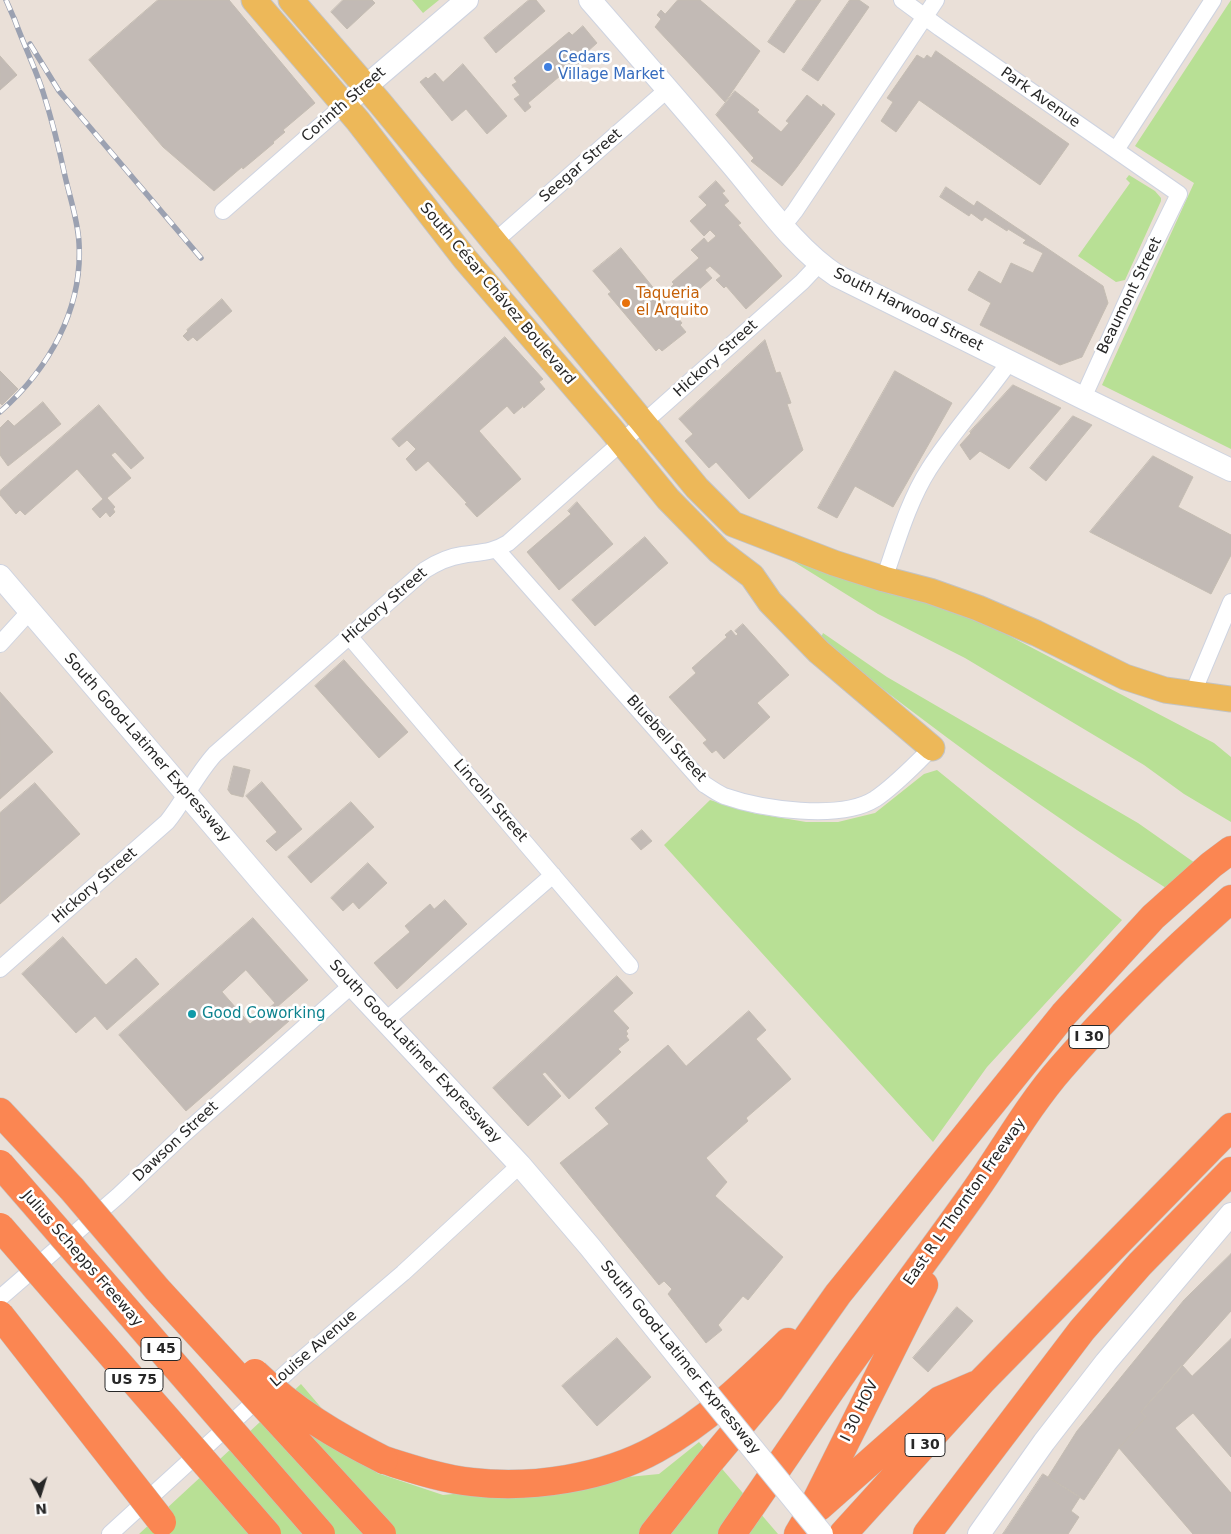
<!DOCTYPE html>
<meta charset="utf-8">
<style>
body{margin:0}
#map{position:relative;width:1231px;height:1534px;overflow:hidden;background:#eae0d8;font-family:"DejaVu Sans",sans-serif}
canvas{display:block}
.north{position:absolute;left:15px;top:1469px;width:50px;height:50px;-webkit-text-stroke:4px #fff;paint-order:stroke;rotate:175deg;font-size:14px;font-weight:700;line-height:20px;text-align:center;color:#272727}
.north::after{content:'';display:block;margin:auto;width:18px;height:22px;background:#272727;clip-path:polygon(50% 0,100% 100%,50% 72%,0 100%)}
</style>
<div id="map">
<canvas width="1231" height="1534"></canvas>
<div class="north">N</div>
</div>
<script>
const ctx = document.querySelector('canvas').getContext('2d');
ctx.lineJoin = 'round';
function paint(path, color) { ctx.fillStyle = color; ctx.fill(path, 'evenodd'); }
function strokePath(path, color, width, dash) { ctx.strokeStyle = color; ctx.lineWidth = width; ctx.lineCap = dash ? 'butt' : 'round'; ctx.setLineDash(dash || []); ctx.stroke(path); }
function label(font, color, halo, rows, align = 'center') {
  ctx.font = font + ' "DejaVu Sans",sans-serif'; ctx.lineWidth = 5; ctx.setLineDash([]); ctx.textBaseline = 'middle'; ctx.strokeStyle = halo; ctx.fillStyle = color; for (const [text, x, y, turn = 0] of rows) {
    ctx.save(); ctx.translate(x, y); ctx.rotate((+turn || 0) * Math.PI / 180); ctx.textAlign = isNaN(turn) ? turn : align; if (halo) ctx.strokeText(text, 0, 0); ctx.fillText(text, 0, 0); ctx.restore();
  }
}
paint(new Path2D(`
 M 412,0 L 439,0 L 423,13 Z
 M 1231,0 L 1231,449 L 1102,385 L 1194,183 L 1135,146 Z
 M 1129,175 L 1155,191 L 1161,198 L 1161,201 L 1125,280 L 1116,282 L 1078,256 L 1130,183 L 1126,179 Z
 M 786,557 L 938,606 L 998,630 L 1214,743 L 1231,757 L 1231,822 L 1184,794 L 1144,765 L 965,658 L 878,614 Z
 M 823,633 L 887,677 L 1138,823 L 1195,863 L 1166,888 C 1046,813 931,728 820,640 Z
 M 937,770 L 1122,920 L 987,1067 L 933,1142 L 664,845 L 710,800 L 753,813 L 806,822 L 838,822 L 875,813 L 924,774 Z
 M 301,1384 L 377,1473 L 443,1495 L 659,1474 L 699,1442 L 778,1534 L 139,1534 Z`), '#b8e095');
const building = new Path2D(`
 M 158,0 L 229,0 L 315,103 L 283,130 L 285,132 L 273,142 L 274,143 L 243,169 L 242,167 L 214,191 L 163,147 L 89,60 Z
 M 343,0 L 372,0 L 375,3 L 347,29 L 331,12 Z
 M 529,0 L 536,0 L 545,11 L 496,53 L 484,38 Z
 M 678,0 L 700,0 L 760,51 L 725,102 L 655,27 L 661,19 L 657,15 L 661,10 L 665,14 Z
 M 797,0 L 821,0 L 784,53 L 768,42 Z
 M 850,0 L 859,0 L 869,7 L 818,81 L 802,70 Z
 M 583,26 L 597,43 L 587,52 L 588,53 L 586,55 L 588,57 L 575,67 L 573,65 L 528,103 L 531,107 L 525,112 L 514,99 L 520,95 L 512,85 L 517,82 L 514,78 L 569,32 L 572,35 Z
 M 936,51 L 1069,144 L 1040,185 L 919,100 L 896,132 L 881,121 L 893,102 L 887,98 L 917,55 L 924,59 L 927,55 L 931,58 Z
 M 0,56 L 17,75 L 0,90 Z
 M 463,64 L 507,116 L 487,134 L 466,109 L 452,121 L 420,82 L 426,77 L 428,79 L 435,73 L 443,82 Z
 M 735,91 L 759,110 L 757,112 L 781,132 L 789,123 L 786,121 L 807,95 L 822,107 L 823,104 L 835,114 L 797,167 L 782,186 L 751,161 L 754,158 L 716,115 Z
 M 716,181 L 725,191 L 722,193 L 729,201 L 724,205 L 741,223 L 738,225 L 782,276 L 746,309 L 726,286 L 724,288 L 716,280 L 721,276 L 710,266 L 705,270 L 712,278 L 688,299 L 682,293 L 677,297 L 669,289 L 674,284 L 672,282 L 699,258 L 691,250 L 704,238 L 708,243 L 716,236 L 710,230 L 704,236 L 690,221 L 707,205 L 699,197 Z
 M 946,187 L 974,206 L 977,201 L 1103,286 L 1108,303 L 1082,357 L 1060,365 L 980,325 L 991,303 L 968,290 L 979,271 L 1001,284 L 1011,263 L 1033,273 L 1043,253 L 1023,243 L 1026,240 L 1008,229 L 1007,231 L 985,217 L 982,221 L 971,213 L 969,216 L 940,197 Z
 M 621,248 L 682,323 L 680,325 L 686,332 L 662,351 L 659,348 L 656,351 L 608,294 L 611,292 L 593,271 Z
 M 222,299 L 232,311 L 197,341 L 193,337 L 188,341 L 183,336 L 188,331 L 187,330 Z
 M 505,337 L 543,379 L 539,382 L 545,389 L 524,408 L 522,405 L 522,407 L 514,414 L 507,406 L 479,431 L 521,479 L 477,517 L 465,504 L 467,503 L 428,461 L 416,471 L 406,459 L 416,449 L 407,440 L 399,447 L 392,439 Z
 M 765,340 L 776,373 L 780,372 L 791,403 L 787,404 L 803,450 L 749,499 L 716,462 L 709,468 L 685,441 L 693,434 L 679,419 Z
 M 0,371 L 18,389 L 2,405 L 0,403 Z
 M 895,371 L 952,403 L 893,507 L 855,486 L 837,518 L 818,508 Z
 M 1013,385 L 1061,408 L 1009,469 L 980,451 L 970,460 L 960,445 L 971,433 L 970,432 Z
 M 43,402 L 61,424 L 8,466 L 0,455 L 0,428 L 8,420 L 14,426 Z
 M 99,405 L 144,458 L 131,469 L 115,452 L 111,455 L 131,478 L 107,498 L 115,507 L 113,509 L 115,512 L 110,517 L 106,512 L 100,518 L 92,509 L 103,499 L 77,469 L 25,515 L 20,510 L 16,514 L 0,495 L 0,491 Z
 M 1073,416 L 1092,425 L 1046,481 L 1030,468 Z
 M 1153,456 L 1193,477 L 1178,507 L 1231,535 L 1231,555 L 1211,594 L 1090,532 Z
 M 577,502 L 613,544 L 559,590 L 527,552 L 571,514 L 568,511 Z
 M 645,537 L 668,563 L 595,626 L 572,600 Z
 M 743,624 L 789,675 L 757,703 L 770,717 L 724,759 L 716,750 L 712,753 L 703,743 L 707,740 L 669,697 L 696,673 L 692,668 L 727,637 L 725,635 L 731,630 L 736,636 L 738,634 L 735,631 Z
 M 344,660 L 408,732 L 379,758 L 315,686 Z
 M 0,692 L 53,752 L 0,799 Z
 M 234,766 L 250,770 L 243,797 L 231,794 L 228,790 Z
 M 262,782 L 302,829 L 276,851 L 266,841 L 277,832 L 246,796 Z
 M 35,783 L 80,834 L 0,904 L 0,813 Z
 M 351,802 L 374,827 L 311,883 L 288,857 Z
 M 642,830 L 652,841 L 641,850 L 631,839 Z
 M 368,863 L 387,883 L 359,909 L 353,902 L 343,911 L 331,898 Z
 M 445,900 L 467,924 L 397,989 L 374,963 L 410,932 L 405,926 L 430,904 L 434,909 Z
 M 253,918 L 308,980 L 277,1007 L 289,1021 L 186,1111 L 119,1035 ZM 246,970 L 275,1003 L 250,1024 L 222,992 Z
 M 63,937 L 106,985 L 136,958 L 159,984 L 107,1030 L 95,1016 L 76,1033 L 22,974 Z
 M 617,976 L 633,993 L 613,1011 L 629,1028 L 626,1031 L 628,1034 L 626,1036 L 629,1040 L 618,1049 L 621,1052 L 569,1099 L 545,1072 L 542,1074 L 561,1096 L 528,1126 L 493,1088 Z
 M 749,1011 L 766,1030 L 756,1039 L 791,1079 L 746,1118 L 748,1121 L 706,1158 L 727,1182 L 715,1196 L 783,1257 L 748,1300 L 743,1296 L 718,1325 L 722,1330 L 706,1343 L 668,1294 L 672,1289 L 664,1281 L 659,1285 L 560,1163 L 609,1124 L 595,1108 L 668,1045 L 686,1066 Z
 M 1231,1254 L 1231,1311 L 1141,1412 L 1146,1417 L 1119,1448 L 1084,1500 L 1048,1477 L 1077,1431 L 1184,1300 Z
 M 957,1307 L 973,1321 L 928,1372 L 913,1358 Z
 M 617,1338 L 651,1377 L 597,1426 L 562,1386 Z
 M 1231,1339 L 1231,1457 L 1193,1413 L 1175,1428 L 1231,1493 L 1231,1534 L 1193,1534 L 1119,1448 L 1146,1417 L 1141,1412 L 1182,1365 L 1192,1376 Z
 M 1043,1474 L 1080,1497 L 1071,1511 L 1079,1517 L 1068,1534 L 1003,1534 Z`);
paint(building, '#c2bab5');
strokePath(building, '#c4bcb2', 1);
const street = new Path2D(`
 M 902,0 L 940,28 L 1179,194 L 1130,294 L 1083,398
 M 1116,150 L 1213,0
 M 223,211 L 344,105
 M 783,226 L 795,211 L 936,0
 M 494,242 L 668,89
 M 497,550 L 704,784 C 710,788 717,793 724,796 C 761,809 840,821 875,799 C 896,785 914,765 932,748
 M 884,579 C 897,542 908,502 929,469 C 953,431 984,398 1010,361
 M 349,636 L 630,966
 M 0,644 L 30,611
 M 1192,695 L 1231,602
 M 0,969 L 167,822 C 184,801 196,775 215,754 L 425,570 C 436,563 448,557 462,555 C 480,552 492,553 508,543 L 802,282 L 819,264
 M 385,1021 L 553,875
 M 0,1298 L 118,1196 L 185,1133 L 352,985
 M 110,1534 L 294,1366 L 403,1273 L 520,1165`);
const secondary = new Path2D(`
 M 590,0 C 638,55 686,110 733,166 C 765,204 796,249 837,276 L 1083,398 L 1231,470
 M 344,105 L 467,0
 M 0,576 L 266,887 L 352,985 L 520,1165 L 590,1247 L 709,1395
 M 979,1534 L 1044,1442 L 1106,1362 L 1231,1214`);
const primary = new Path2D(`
 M 254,0 L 358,121 L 465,259 L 611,429 L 668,499 L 719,551 L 752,576 L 770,602 L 819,652 L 932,748
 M 291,0 L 380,103 L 697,488 L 733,524 L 834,563 L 884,579 L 930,591 L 978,608 L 1036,633 L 1125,677 L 1165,690 L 1231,699`);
const highway = new Path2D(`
 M 0,1112 L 72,1189
 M 384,1460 C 413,1469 442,1479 472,1482 C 531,1489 604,1478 656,1449 C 706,1422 748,1381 788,1342
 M 819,1507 L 940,1400 L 975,1385
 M 653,1534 L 708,1464 L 770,1390 L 838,1294 L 1064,1014 L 1153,917 L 1211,865 L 1231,850
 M 732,1534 C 770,1480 807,1424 845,1370 C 887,1311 930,1254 972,1195 C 1002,1153 1027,1107 1061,1068 C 1113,1008 1171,952 1231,899
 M 798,1534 L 808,1517 L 924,1285
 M 843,1534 L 982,1381 L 1231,1127
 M 927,1534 L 1082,1330 L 1140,1264 L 1231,1171`);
strokePath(street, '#ced3e0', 18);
strokePath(secondary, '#ced3e0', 24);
strokePath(primary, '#c3c3c3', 27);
strokePath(highway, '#c3c3c3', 29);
strokePath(street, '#fff', 16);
strokePath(secondary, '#fff', 22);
strokePath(primary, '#edb859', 25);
strokePath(highway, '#fb8652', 28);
const rail = new Path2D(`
 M 6,0 L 16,23
 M 30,44 L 59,91 L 201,258
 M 0,412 C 49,369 83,309 79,243 C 78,221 70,198 65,176 C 59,148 52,120 43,92 C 35,67 23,43 14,18`);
strokePath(rail, '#9ba1b1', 5.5);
strokePath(rail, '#fff', 4, [11]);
const secondaryBridge = new Path2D(`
 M 709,1395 L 822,1534`);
const highwayBridge = new Path2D(`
 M 0,1164 L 321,1534
 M 72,1189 L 157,1289 L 382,1534
 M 0,1227 L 267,1534
 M 0,1315 L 162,1522
 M 255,1373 C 294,1411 336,1436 384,1460`);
strokePath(secondaryBridge, '#ced3e0', 24, []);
strokePath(highwayBridge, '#c3c3c3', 29, []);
strokePath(secondaryBridge, '#fff', 22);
strokePath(highwayBridge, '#fb8652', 28);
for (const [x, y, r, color] of [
 [548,67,5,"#3f7fe0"],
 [626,303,5,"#e8710a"],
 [192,1014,5,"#0f9aa8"]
]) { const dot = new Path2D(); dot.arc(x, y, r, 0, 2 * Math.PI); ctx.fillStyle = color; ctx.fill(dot); strokePath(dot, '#fff', 2); }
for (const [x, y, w] of [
 [1089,1037,40],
 [161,1349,40],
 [134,1380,58],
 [925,1445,40]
]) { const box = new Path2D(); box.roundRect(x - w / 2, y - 11.5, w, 23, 4); ctx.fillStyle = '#fff'; ctx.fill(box); strokePath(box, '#272727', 1); }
label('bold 14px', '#272727', null, [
 ["I 30",1089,1037],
 ["I 45",161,1349],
 ["US 75",134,1380],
 ["I 30",925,1445]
]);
label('15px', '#366cbe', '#fff', [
 ["Cedars",558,58],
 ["Village Market",558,75]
], 'left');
label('15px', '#272727', '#fff', [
 ["Park Avenue",1040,98,35],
 ["Corinth Street",344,105,-41],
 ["Seegar Street",581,166,-41],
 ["South César Chávez Boulevard",497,294,50],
 ["Beaumont Street",1130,296,-64],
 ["South Harwood Street",908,310,27],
 ["Hickory Street",716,359,-42],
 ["Hickory Street",385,606,-41],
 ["Bluebell Street",666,739,48],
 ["South Good-Latimer Expressway",147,748,49],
 ["Lincoln Street",490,801,49],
 ["Hickory Street",95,886,-41],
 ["South Good-Latimer Expressway",415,1052,47],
 ["Dawson Street",176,1142,-43],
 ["East R L Thornton Freeway",965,1202,-55],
 ["Julius Schepps Freeway",82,1259,49],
 ["Louise Avenue",314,1349,-41],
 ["South Good-Latimer Expressway",680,1358,51],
 ["I 30 HOV",860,1411,-64]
]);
label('15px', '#c56008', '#fff', [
 ["Taqueria",636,294],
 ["el Arquito",636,311]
], 'left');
label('15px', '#0d838f', '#fff', [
 ["Good Coworking",202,1014]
], 'left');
</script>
